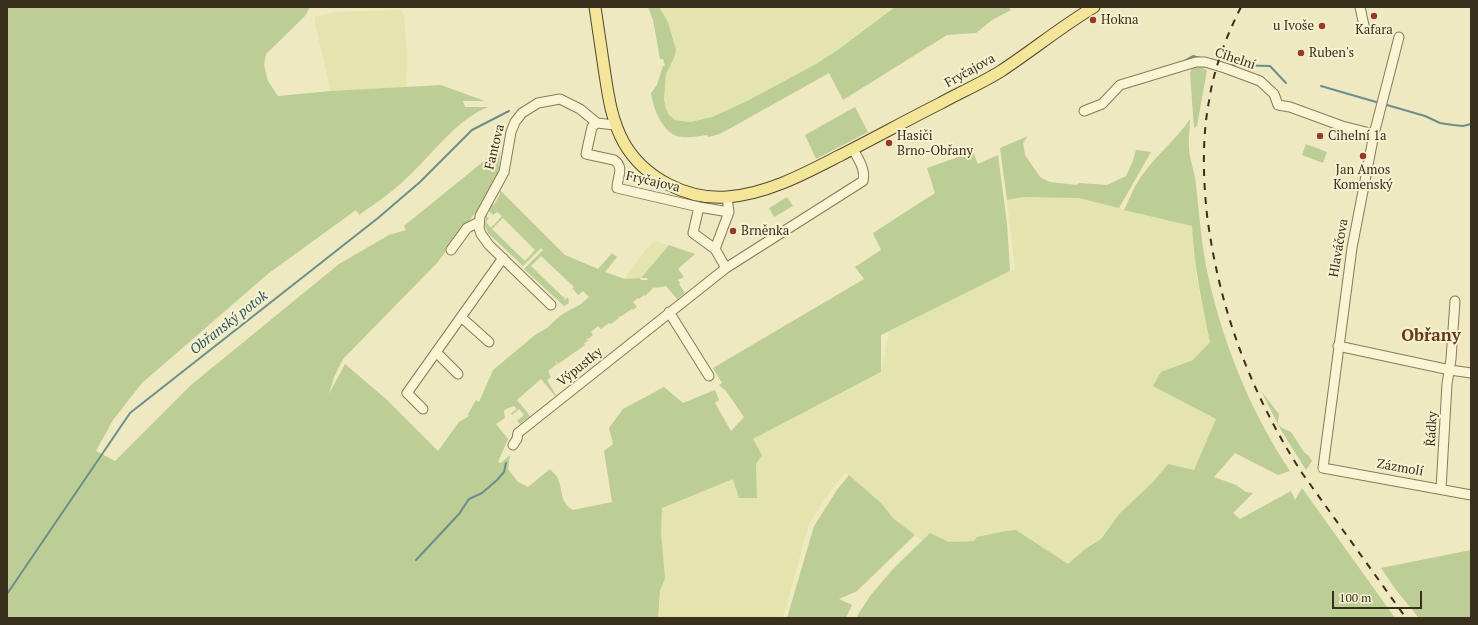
<!DOCTYPE html>
<meta charset="utf-8">
<style>
body{margin:0}
#map{position:relative;width:1478px;height:625px;overflow:hidden;background:#efe9c1;font-family:"PT Serif",serif}
canvas{display:block}
.frame{position:absolute;inset:0;border:8px solid #382f1d;pointer-events:none}
.scale{position:absolute;left:1332px;top:591px;width:90px;height:18px;box-sizing:border-box;border:2px solid #382f1d;border-top:0;padding-left:5px;font-size:12px;line-height:14px;white-space:nowrap;color:#382f1d;-webkit-text-stroke:3px #f6f2d1;paint-order:stroke}
</style>
<div id="map">
<canvas width="1478" height="625"></canvas>
<div class="frame"></div>
<div class="scale">100 m</div>
</div>
<script>
const ctx = document.querySelector('canvas').getContext('2d');
ctx.lineJoin = 'round';
function paint(path, color) { ctx.fillStyle = color; ctx.fill(path, 'evenodd'); }
function strokePath(path, color, width, dash) { ctx.strokeStyle = color; ctx.lineWidth = width; ctx.lineCap = dash ? 'butt' : 'round'; ctx.setLineDash(dash || []); ctx.stroke(path); }
function label(font, color, halo, rows, align = 'center') {
  ctx.font = font + ' "PT Serif",serif'; ctx.lineWidth = 4; ctx.setLineDash([]); ctx.textBaseline = 'middle'; ctx.strokeStyle = halo; ctx.fillStyle = color; for (const [text, x, y, turn = 0] of rows) {
    ctx.save(); ctx.translate(x, y); ctx.rotate((+turn || 0) * Math.PI / 180); ctx.textAlign = isNaN(turn) ? turn : align; if (halo) ctx.strokeText(text, 0, 0); ctx.fillText(text, 0, 0); ctx.restore();
  }
}
paint(new Path2D(`
 M 659,7 L 895,7 L 839,49 L 816,64 L 747,101 L 712,117 L 690,122 L 675,120 L 669,115 L 666,109 L 664,99 L 664,87 L 666,74 L 674,58 L 674,41 L 668,22 Z
 M 401,10 L 404,15 L 407,55 L 406,87 L 331,91 L 315,24 L 315,17 L 335,12 Z
 M 1023,197 L 1079,198 L 1192,226 L 1193,245 L 1197,280 L 1210,342 L 1193,360 L 1161,372 L 1216,419 L 1194,470 L 1168,464 L 1153,482 L 1120,513 L 1101,539 L 1085,549 L 1068,565 L 1016,530 L 1006,531 L 978,537 L 974,541 L 949,542 L 930,533 L 923,540 L 920,539 L 894,519 L 881,503 L 846,472 L 833,487 L 809,524 L 783,618 L 658,618 L 664,563 L 661,532 L 662,508 L 733,478 L 757,498 L 756,464 L 753,439 L 881,373 L 889,331 L 1015,269 L 1007,200 Z
 M 654,241 L 669,245 L 641,278 L 624,279 L 644,252 Z`), '#e4e4ae');
paint(new Path2D(`
 M 7,7 L 310,7 L 305,16 L 266,54 L 264,65 L 268,81 L 278,96 L 331,91 L 441,85 L 485,101 L 463,101 L 465,107 L 489,107 C 458,118 436,150 412,173 C 396,189 378,202 359,215 L 356,210 L 269,273 L 142,383 L 113,420 L 96,451 L 115,461 L 191,385 L 339,264 L 389,235 L 406,230 L 404,226 L 500,148 L 499,169 L 494,186 L 478,209 L 437,263 L 343,359 L 334,377 L 329,394 L 345,364 L 386,399 L 438,451 L 459,422 L 469,416 L 468,414 L 476,400 L 479,402 L 493,370 L 535,335 L 547,328 L 561,315 L 581,304 L 589,297 L 583,291 L 578,295 L 573,289 L 570,292 L 574,287 L 541,256 L 531,266 L 564,298 L 566,295 L 564,299 L 565,300 L 568,297 L 569,303 L 564,306 L 524,269 L 543,250 L 541,248 L 523,266 L 488,233 L 485,226 L 486,216 L 489,218 L 486,222 L 491,228 L 502,216 L 497,212 L 493,215 L 489,211 L 493,204 L 494,205 L 500,194 L 500,190 L 565,255 L 598,269 L 612,253 L 617,257 L 605,272 L 625,279 L 640,278 L 641,280 L 648,280 L 647,278 L 641,278 L 669,245 L 695,254 L 678,269 L 684,277 L 678,280 L 680,283 L 679,284 L 685,293 L 677,299 L 666,286 L 655,288 L 654,287 L 645,296 L 644,295 L 639,299 L 638,298 L 633,302 L 637,307 L 633,310 L 632,309 L 620,317 L 618,315 L 619,318 L 611,324 L 609,323 L 601,329 L 598,326 L 591,332 L 593,335 L 588,339 L 586,337 L 588,341 L 584,343 L 585,345 L 558,364 L 556,361 L 555,361 L 557,364 L 548,371 L 551,377 L 547,380 L 556,395 L 555,396 L 541,379 L 517,400 L 530,416 L 520,424 L 517,421 L 524,415 L 519,409 L 512,415 L 511,413 L 517,409 L 514,406 L 506,409 L 504,411 L 505,418 L 496,424 L 508,439 L 498,462 L 501,463 L 510,455 L 508,469 L 518,482 L 528,487 L 550,469 C 553,472 557,476 558,479 C 563,491 560,503 573,510 L 612,502 L 604,451 L 613,444 L 609,428 L 623,409 L 664,387 L 683,403 L 715,390 L 719,400 L 715,403 L 731,431 L 744,417 L 726,391 L 719,385 L 722,383 L 713,368 L 864,279 L 855,267 L 881,250 L 873,233 L 935,193 L 927,168 L 973,152 L 978,164 L 998,155 L 1007,224 L 1010,271 L 881,335 L 881,372 L 753,439 L 762,455 L 756,464 L 757,498 L 739,498 L 733,479 L 662,508 L 661,532 L 665,578 L 660,591 L 658,618 L 7,618 ZM 503,218 L 535,250 L 525,261 L 492,229 Z
 M 648,7 L 659,7 L 668,22 L 676,50 L 674,58 L 666,74 L 664,99 L 666,109 L 669,115 L 675,120 L 690,122 L 712,117 L 747,101 L 816,64 L 839,49 L 895,7 L 1009,7 L 1011,10 L 992,20 L 976,33 L 947,35 L 843,100 L 829,73 L 720,134 L 708,137 L 707,135 C 699,136 690,138 682,137 C 663,136 653,108 651,93 L 657,85 L 663,66 L 665,66 L 663,59 L 660,59 L 653,20 Z
 M 1206,64 L 1204,69 L 1207,70 L 1197,126 L 1194,128 L 1190,73 L 1193,66 Z
 M 855,107 L 868,132 L 816,159 L 805,135 Z
 M 1190,119 C 1190,129 1188,139 1189,149 C 1190,161 1195,173 1196,185 C 1199,212 1201,239 1206,266 C 1221,339 1249,409 1290,471 L 1278,475 L 1235,453 L 1214,477 L 1236,485 L 1246,492 L 1253,493 L 1233,513 L 1240,519 L 1291,491 L 1295,500 L 1302,488 L 1395,618 L 856,618 L 870,596 L 893,569 L 930,533 L 949,542 L 974,541 L 977,537 L 1006,531 L 1016,530 L 1068,564 L 1085,549 L 1101,539 L 1120,513 L 1153,482 L 1168,464 L 1194,470 L 1216,419 L 1153,386 L 1161,372 L 1193,360 L 1210,342 C 1202,303 1194,266 1192,226 L 1124,210 C 1130,198 1135,184 1143,174 C 1157,154 1177,139 1190,119 Z
 M 1028,136 L 1023,143 L 1025,155 L 1040,177 L 1050,182 L 1077,185 L 1079,183 L 1107,185 L 1126,176 L 1132,163 L 1136,150 L 1151,152 L 1119,208 L 1079,198 L 1023,197 L 1007,200 L 1000,148 Z
 M 1306,144 L 1327,152 L 1323,163 L 1302,155 Z
 M 787,197 L 793,206 L 774,217 L 769,208 Z
 M 1261,391 L 1279,414 L 1278,424 L 1282,428 L 1291,432 L 1304,452 L 1309,456 L 1312,461 L 1306,470 L 1281,430 Z
 M 849,475 L 881,503 L 894,519 L 915,535 L 857,591 L 839,599 L 852,605 L 846,618 L 787,618 L 814,526 L 837,490 Z
 M 1471,550 L 1471,618 L 1419,618 L 1396,590 L 1381,568 Z`), '#bccd95');
strokePath(new Path2D(`
 M 1184,61 L 1193,56 L 1200,58
 M 1229,65 L 1270,66 L 1286,83
 M 1321,86 L 1376,102
 M 1387,105 L 1425,116 L 1440,123 L 1453,125 L 1463,126 L 1471,124
 M 416,560 L 459,514 L 469,499 L 482,493 L 497,480 L 504,472 L 506,463
 M 7,594 L 130,413 L 378,218 L 420,182 L 472,130 L 509,111`), '#6b8f8c', 2);
const minor = new Path2D(`
 M 1360,7 L 1365,30
 M 1399,37 L 1374,134 L 1352,248 L 1323,468 L 1471,495
 M 1084,111 L 1102,104 L 1120,85 L 1196,62 L 1205,62 L 1225,68 L 1260,81 L 1274,94 L 1278,105 L 1290,107 L 1342,126 L 1374,134
 M 615,125 L 597,123 L 592,127 L 586,154 L 614,160 C 625,167 617,178 617,188 L 699,207 L 729,212
 M 699,207 L 693,233 L 715,249
 M 451,250 L 467,228 L 479,222
 M 726,268 L 715,249 L 729,212 L 727,197
 M 551,305 L 489,245 L 481,234 L 479,228 L 480,216 L 504,172 L 511,132 L 515,122 L 522,113 L 538,103 L 560,99 L 580,109 L 597,123
 M 669,312 L 709,376
 M 461,317 L 489,342
 M 1338,346 L 1450,370 L 1471,373
 M 436,352 L 458,374
 M 423,409 L 407,393 L 503,258
 M 513,445 L 517,439 L 518,433 L 726,268 L 863,181 C 866,169 858,159 853,149
 M 1441,489 L 1447,384 L 1451,359 L 1455,301`);
const major = new Path2D(`
 M 595,7 C 598,27 601,47 604,68 C 608,94 611,120 624,143 C 644,178 687,200 727,197 C 767,194 804,174 839,156 C 873,139 907,120 941,103 C 961,92 982,83 1001,71 C 1033,50 1062,26 1094,7`);
strokePath(minor, '#887a58', 11);
strokePath(major, '#56472d', 13);
strokePath(minor, '#f9f5d4', 9);
strokePath(major, '#f3e698', 11);
strokePath(new Path2D(`
 M 1241,7 C 1226,37 1214,68 1209,101 C 1202,138 1203,177 1207,215 C 1219,309 1251,394 1302,473 L 1406,618`), '#382f1d', 2, [7, 7]);
for (const [x, y, r, color] of [
 [1374,16,4,"#983a27"],
 [1093,20,4,"#983a27"],
 [1322,26,4,"#983a27"],
 [1301,53,4,"#983a27"],
 [1320,136,4,"#983a27"],
 [889,143,4,"#983a27"],
 [1363,156,4,"#983a27"],
 [733,231,4,"#983a27"]
]) { const dot = new Path2D(); dot.arc(x, y, r, 0, 2 * Math.PI); ctx.fillStyle = color; ctx.fill(dot); strokePath(dot, '#f6f2d1', 1.5); }
label('13px', '#382f1d', '#f6f2d1', [
 ["Hokna",1101,20],
 ["u Ivoše",1314,26,"right"],
 ["Kafara",1374,30,"center"],
 ["Ruben's",1309,53],
 ["Hasiči",897,136],
 ["Brno-Obřany",897,151],
 ["Cihelní 1a",1328,136],
 ["Jan Amos",1363,170,"center"],
 ["Komenský",1363,185,"center"],
 ["Brněnka",741,231]
], 'left');
label('13px', '#382f1d', '#f6f2d1', [
 ["Cihelní",1235,59,19],
 ["Fryčajova",970,71,-29],
 ["Fantova",495,147,-76],
 ["Fryčajova",653,182,13],
 ["Hlaváčova",1339,248,-80],
 ["Výpustky",580,367,-39],
 ["Řádky",1432,429,-87],
 ["Zázmolí",1400,468,10]
]);
label('italic 14px', '#2c5358', '#f6f2d1', [
 ["Obřanský potok",229,323,-38]
]);
label('bold 17px', '#65381c', '#f6f2d1', [
 ["Obřany",1431,336]
]);
</script>
